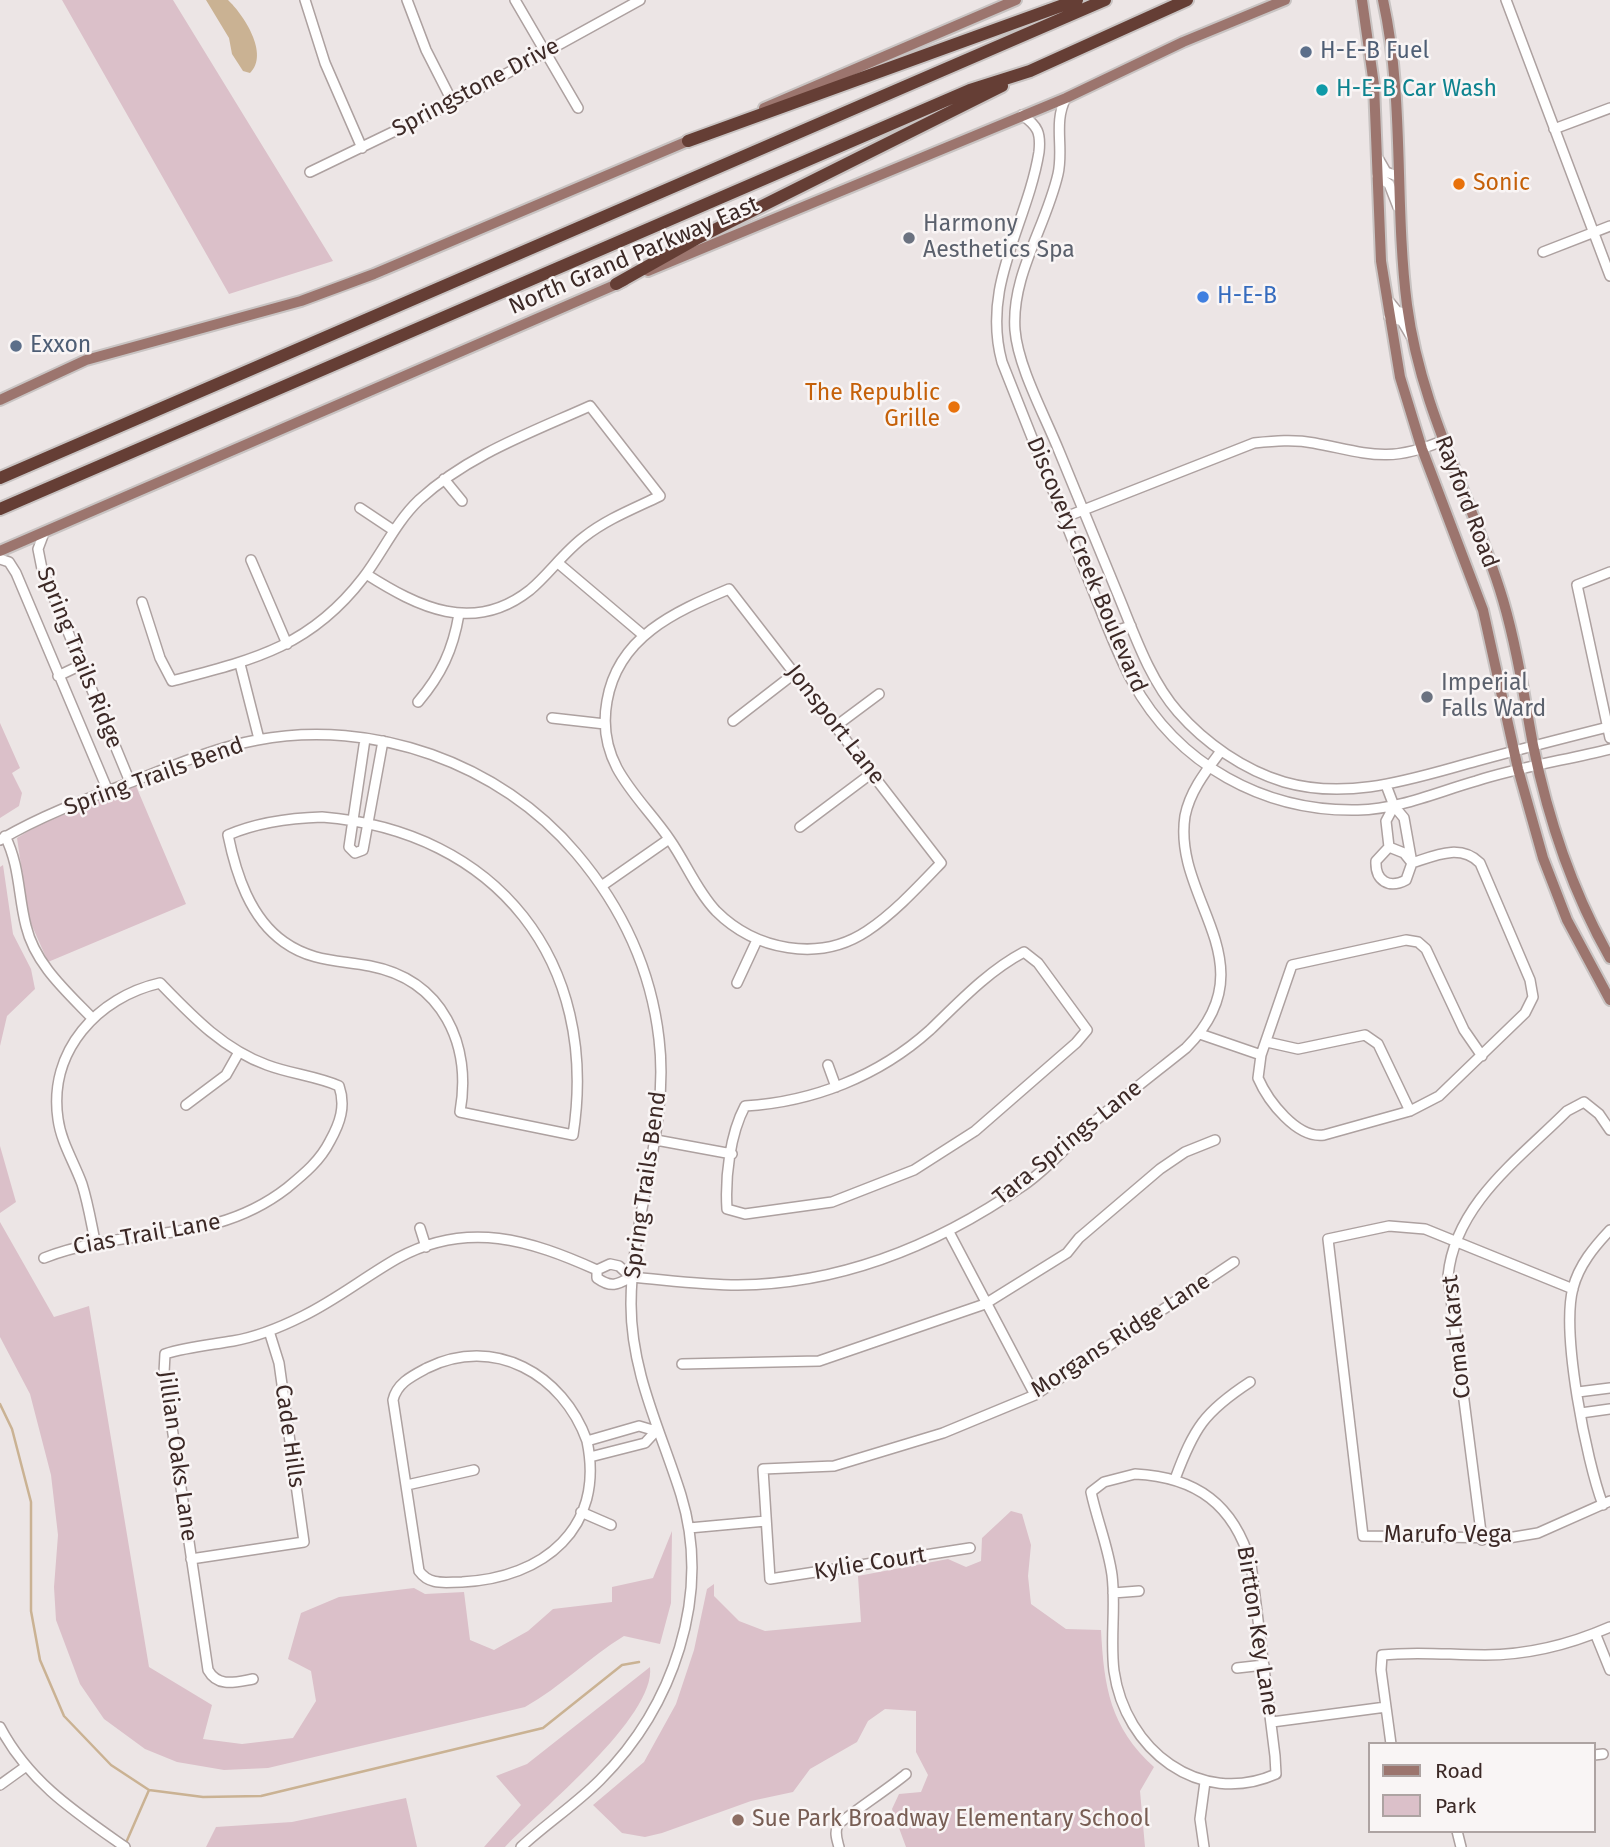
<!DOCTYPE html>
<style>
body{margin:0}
#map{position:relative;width:1610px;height:1847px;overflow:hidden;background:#ece5e5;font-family:"Fira Sans",sans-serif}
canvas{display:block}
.legend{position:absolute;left:1368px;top:1742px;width:228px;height:91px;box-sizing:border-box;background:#f9f5f5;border:2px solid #ada3a2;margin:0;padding:9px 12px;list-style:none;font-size:21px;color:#3c2926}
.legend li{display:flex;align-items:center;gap:14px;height:35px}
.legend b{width:35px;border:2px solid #ada3a2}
</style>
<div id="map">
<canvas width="1610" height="1847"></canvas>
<ul class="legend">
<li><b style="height:9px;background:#9c756e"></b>Road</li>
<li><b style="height:19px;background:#dbc0c9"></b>Park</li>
</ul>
</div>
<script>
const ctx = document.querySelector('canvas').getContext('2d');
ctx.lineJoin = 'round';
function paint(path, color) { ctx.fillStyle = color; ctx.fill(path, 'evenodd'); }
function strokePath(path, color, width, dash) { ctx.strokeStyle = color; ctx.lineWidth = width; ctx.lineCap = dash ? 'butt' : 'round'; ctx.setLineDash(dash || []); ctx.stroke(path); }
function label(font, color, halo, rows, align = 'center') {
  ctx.font = font + ' "Fira Sans",sans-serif'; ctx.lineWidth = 5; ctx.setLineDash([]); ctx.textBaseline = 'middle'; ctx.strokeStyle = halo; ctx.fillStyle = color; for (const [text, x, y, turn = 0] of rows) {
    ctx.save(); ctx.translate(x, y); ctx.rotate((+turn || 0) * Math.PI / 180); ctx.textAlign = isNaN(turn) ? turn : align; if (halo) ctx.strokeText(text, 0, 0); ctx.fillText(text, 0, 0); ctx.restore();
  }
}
paint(new Path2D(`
 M 62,0 L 173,0 L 333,261 L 229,294 Z
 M 0,723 L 20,768 L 12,773 L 22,793 L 19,806 L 0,818 Z
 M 136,786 L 186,904 L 48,962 L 29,919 L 17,838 L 38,825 Z
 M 3,865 L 13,934 L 31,969 L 35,989 L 7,1016 L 0,1046 L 0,867 Z
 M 0,1146 L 16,1202 L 0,1213 Z
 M 0,1222 L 54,1317 L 89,1306 L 149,1667 L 212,1705 L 203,1739 L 242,1744 L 293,1738 L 316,1701 L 311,1671 L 288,1659 L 301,1613 L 339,1597 L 414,1588 L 425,1594 L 464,1592 L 470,1640 L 494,1650 L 528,1631 L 553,1609 L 612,1602 L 612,1587 L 653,1578 L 672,1531 L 671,1603 L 660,1644 L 624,1636 C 589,1657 561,1687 525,1707 L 268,1768 L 224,1770 L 177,1762 L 145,1749 L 104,1719 L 80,1684 L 56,1620 L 54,1587 L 58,1535 L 51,1475 L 30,1394 L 0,1337 Z
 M 1011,1511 L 1022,1514 L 1031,1545 L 1028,1576 L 1031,1604 L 1066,1629 L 1101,1630 C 1104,1687 1110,1727 1154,1767 L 1140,1791 L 1145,1847 L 906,1847 L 892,1809 L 899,1794 L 921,1792 L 928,1775 L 916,1752 L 916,1711 L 885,1709 L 868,1721 L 857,1742 L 810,1769 L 793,1792 L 751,1801 L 662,1833 L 645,1837 L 622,1833 L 593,1805 L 644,1762 L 676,1704 L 694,1650 L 707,1589 L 714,1584 L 714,1596 L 739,1621 L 765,1631 L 861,1622 L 858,1576 L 948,1559 L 966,1567 L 981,1561 L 982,1538 Z
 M 650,1667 C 656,1717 539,1811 505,1847 L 484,1847 L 521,1805 L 496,1776 L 527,1764 Z
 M 406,1798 L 417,1847 L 206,1847 L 216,1827 L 292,1822 Z`), '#dbc0c9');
paint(new Path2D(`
 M 206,0 L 228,0 C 243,14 270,54 250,73 L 243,71 L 232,54 L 229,38 Z`), '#cab293');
strokePath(new Path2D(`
 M 0,1404 L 12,1429 L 31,1502 L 31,1611 L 40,1660 L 64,1716 L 111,1765 L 149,1790 L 203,1797 L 261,1796 L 543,1728 L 622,1665 L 639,1662
 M 125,1845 L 149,1790`), '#cab293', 2.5);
const minor = new Path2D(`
 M 305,0 L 325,63 L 362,148
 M 407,0 L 426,50 L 453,103
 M 515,0 L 578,108
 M 1506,0 L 1610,276
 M 1066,98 C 1053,122 1064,148 1058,174 C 1046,227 1011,275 1015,330 C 1018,367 1045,416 1059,451 C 1079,500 1099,549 1119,597 C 1135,636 1150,680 1178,712 C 1205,743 1244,770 1284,782 C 1350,801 1414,778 1477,761 C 1521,749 1564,738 1608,727
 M 1022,115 C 1038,126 1041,133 1039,152 C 1027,225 981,285 1002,362 C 1029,431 1056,500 1084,569 C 1100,606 1113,646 1132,681 C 1178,765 1264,812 1358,810 C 1400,809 1437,792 1476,781 C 1520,767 1566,760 1610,749
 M 1554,129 L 1610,108
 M 1378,158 L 1386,172 L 1397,176
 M 310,172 L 453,103 L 640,0
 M 1377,176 L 1389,184 L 1398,207
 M 1543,252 L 1610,226
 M 1388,300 L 1397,311 L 1408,314
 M 1389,317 L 1402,321 L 1412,338
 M 444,479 L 462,501
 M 360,508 L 393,530
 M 1063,518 L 1254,443 C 1274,441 1294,439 1314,443 C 1367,453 1388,464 1442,441
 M 44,533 L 38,549 L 42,569 L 130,782
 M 0,559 L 9,562 L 16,573 L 108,791
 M 251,560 L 287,644
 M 558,563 L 643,635
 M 1610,572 L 1577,585 L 1610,738
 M 729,589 L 941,863 C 918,887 894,913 867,931 C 819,963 755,950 716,911 C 697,891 686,863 670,840 C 653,815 631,794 617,768 C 606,747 603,723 607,701 C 618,637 674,612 729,589 Z
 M 142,602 L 160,658 L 172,681 C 253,660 310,647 363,578 C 383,552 395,523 419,500 C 468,455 530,433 590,406 L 660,496 C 633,509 607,519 584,537 C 564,552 549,574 530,590 C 473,635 418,607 366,574
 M 1111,632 L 1131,626
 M 240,664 L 259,739
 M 58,676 L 81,665
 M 418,702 C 441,675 453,650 459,614
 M 552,718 L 605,724
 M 733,721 L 795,673
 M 836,726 L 879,694
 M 365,739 L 349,847 L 355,853 L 363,850 L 383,741
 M 1386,785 L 1394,806 L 1404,818 L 1412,863 L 1406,880 C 1389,889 1375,881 1376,861 L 1389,847
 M 322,817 C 497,831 600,962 573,1135 L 460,1112 C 472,1045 443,980 370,966 C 339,960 312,962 284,942 C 250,918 236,874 228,835 C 258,822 290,818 322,817 Z
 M 800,827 L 872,773
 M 5,836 C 20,866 18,895 26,926 C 35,964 66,991 92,1018
 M 0,840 C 42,815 89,798 134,781 C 175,765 214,748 257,740 C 373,718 500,763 576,853 C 621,906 651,969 659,1039 C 670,1129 631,1215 631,1304 C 631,1373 661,1431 681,1495 C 712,1596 673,1707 600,1780 C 576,1804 546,1824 521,1847
 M 1389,847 L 1404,853 L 1412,863 C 1434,856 1460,843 1480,863 L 1530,980 L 1533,997 L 1525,1013 L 1439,1096 L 1410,1111 L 1324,1135 C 1297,1139 1268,1101 1258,1078 L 1261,1055 L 1292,965 L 1406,940 L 1418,942 L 1426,949 L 1464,1030 L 1482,1056
 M 1389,847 L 1386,821 L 1394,806
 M 603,885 L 669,839
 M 1024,952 L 1038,963 L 1087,1030 L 1076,1043 L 975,1131 L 914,1170 L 832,1202 L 745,1214 L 727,1209 C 725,1177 730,1134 745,1106 C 813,1102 879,1076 930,1030 C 959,1002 988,971 1024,952 Z
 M 737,983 L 757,940
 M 1200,1034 L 1261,1055
 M 1267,1042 L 1298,1049 L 1365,1035 L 1378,1044 L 1410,1111
 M 828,1065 L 836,1087
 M 186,1105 L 226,1075 L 239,1052
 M 656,1140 L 732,1154
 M 420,1228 L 426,1247
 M 949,1232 L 1035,1395
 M 44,1258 C 129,1225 211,1247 287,1188 C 304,1174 320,1161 330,1141 C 340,1123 346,1106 339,1086 C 316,1076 291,1074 267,1065 C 223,1049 192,1016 160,983 C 98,997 48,1051 58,1119 C 61,1142 74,1162 82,1184 C 88,1203 91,1222 95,1241
 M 631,1277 C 667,1280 702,1285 738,1285 C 843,1284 939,1244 1024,1185 C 1050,1167 1071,1141 1095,1121 C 1125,1096 1156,1072 1186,1048 C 1271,963 1172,900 1185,816 C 1190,791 1206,771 1221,751
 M 1573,1289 L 1425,1229 L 1389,1226 L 1328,1239 L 1363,1536 L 1508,1538 L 1538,1533 L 1610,1501
 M 682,1364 L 819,1361 L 985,1304 L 1067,1253 L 1079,1238 L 1160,1169 L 1185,1152 L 1215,1140
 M 1578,1392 L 1610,1388
 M 1581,1413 L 1610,1409
 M 587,1441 C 605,1528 544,1578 462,1582 C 445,1582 430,1586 419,1571 L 393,1400 C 397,1383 412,1376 427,1368 C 494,1335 563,1374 587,1441 L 639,1426 L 656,1431 L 645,1443 L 590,1457
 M 1135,1474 C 1197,1477 1234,1505 1251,1564 L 1275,1756 L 1276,1774 C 1199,1808 1125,1749 1114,1671 C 1110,1639 1116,1607 1112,1575 C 1108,1546 1097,1520 1091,1492 L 1104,1482 Z
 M 1175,1479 C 1194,1428 1204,1412 1250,1382
 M 407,1485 L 474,1470
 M 1603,1505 C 1586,1460 1561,1333 1573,1288 C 1579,1265 1594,1247 1610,1230
 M 581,1512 L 611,1525
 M 689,1528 L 766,1521
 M 1482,1540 L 1448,1276 C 1455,1204 1519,1159 1567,1111 L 1584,1102 L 1599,1114 L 1610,1130
 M 970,1548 L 770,1579 L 763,1469 L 834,1466 L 943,1433 L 1035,1395 L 1234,1262
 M 191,1559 L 304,1542 L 279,1363 L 269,1331
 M 1113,1593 L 1139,1591
 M 1595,1633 L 1610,1670
 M 1237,1668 L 1264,1665
 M 253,1679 C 236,1682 218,1688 208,1670 L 164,1373 L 165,1354 C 187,1347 210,1345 233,1341 C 256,1337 281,1327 303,1316 C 336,1300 366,1276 398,1258 C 468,1220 530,1240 597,1270 L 597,1278 C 611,1288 617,1285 631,1277 L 619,1266 L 610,1264 L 597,1270
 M 1272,1722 L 1386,1707
 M 0,1727 C 29,1782 75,1812 125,1847
 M 1391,1744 L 1381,1670 L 1382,1655 C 1416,1651 1450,1655 1485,1655 C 1527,1655 1571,1644 1610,1627
 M 1594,1755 L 1603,1754
 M 0,1785 L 25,1767
 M 1457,1831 L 1461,1847
 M 839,1847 C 837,1840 834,1832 838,1825 C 840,1821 895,1784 906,1774
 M 1204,1847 L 1200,1819 L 1205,1782`);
const major = new Path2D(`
 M 1362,0 L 1374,85 L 1381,261 L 1400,377 L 1422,449 L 1483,610 L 1518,769 L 1543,858 L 1567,920 L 1610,1000
 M 1383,0 C 1405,100 1394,203 1407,305 C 1421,412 1473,499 1503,600 C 1517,648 1524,696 1533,745 C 1548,819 1572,891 1610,958
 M 764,108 L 1016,0
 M 648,271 L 1066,98 L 1183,42 L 1285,0
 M 0,400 L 86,360 L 301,301 L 374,274 L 695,138
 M 0,551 L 624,281`);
const highway = new Path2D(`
 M 688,141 L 1077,0
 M 616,284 L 696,239 L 1002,86
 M 0,478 L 1105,0
 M 0,509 L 970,90 L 1030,71 L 1187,0`);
strokePath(minor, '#ada1a0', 12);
strokePath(major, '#c8c3c2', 14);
strokePath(highway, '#c8c3c2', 16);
strokePath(minor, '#fff', 9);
strokePath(major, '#9c756e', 10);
strokePath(highway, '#653e35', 12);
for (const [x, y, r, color] of [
 [1306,52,7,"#5c6f8a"],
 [1322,90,7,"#0f9aa8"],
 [1459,184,7,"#e8710a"],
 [909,238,7,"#6b7280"],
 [1203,297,7,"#3f7fe0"],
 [16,346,7,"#5c6f8a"],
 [954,407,7,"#e8710a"],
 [1427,697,7,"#6b7280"],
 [738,1820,7,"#8d6e63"]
]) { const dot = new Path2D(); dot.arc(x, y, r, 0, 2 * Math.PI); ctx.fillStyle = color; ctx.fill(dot); strokePath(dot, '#f9f5f5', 2.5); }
label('23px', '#4e5e75', '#f9f5f5', [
 ["H-E-B Fuel",1320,52],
 ["Exxon",30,346]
], 'left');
label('23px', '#3c2926', '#f9f5f5', [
 ["Springstone Drive",476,88,-28],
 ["North Grand Parkway East",634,256,-23],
 ["Rayford Road",1466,502,69],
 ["Discovery Creek Boulevard",1086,565,67],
 ["Spring Trails Ridge",79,658,68],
 ["Jonsport Lane",835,725,52],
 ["Spring Trails Bend",154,777,-20],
 ["Tara Springs Lane",1068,1143,-39],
 ["Spring Trails Bend",646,1185,-82],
 ["Cias Trail Lane",147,1235,-10],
 ["Morgans Ridge Lane",1121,1336,-33],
 ["Comal Karst",1457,1337,-96],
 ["Cade Hills",289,1436,82],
 ["Jillian Oaks Lane",177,1456,82],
 ["Marufo Vega",1448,1536],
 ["Kylie Court",870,1564,-9],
 ["Birtton Key Lane",1257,1631,81]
]);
label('23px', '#0d838f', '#f9f5f5', [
 ["H-E-B Car Wash",1336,90]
], 'left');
label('23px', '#c56008', '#f9f5f5', [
 ["Sonic",1473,184],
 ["The Republic",940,394,"right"],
 ["Grille",940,420,"right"]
], 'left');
label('23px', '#5b616d', '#f9f5f5', [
 ["Harmony",923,225],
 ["Aesthetics Spa",923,251],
 ["Imperial",1441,684],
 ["Falls Ward",1441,710]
], 'left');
label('23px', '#366cbe', '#f9f5f5', [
 ["H-E-B",1217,297]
], 'left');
label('23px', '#785e54', '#f9f5f5', [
 ["Sue Park Broadway Elementary School",752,1820]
], 'left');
</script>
